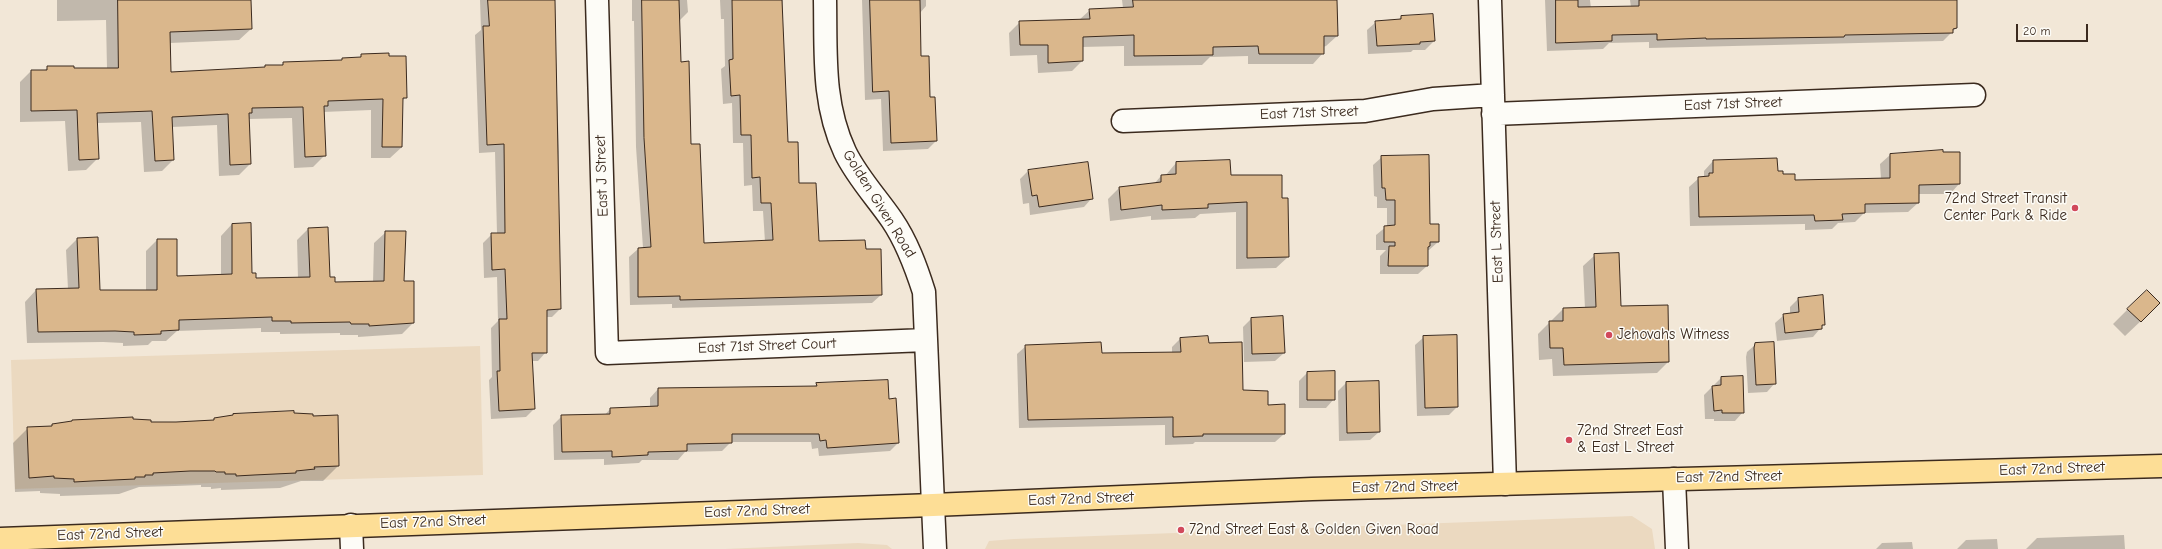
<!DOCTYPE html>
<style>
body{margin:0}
#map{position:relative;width:2162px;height:549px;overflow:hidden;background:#f2e7d7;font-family:"Comic Neue",sans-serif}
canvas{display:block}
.scale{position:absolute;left:2016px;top:24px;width:72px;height:18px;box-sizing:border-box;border:2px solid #3b2a1e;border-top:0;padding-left:5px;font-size:12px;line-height:14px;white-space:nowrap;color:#3b2a1e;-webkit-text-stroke:3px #fdfcf7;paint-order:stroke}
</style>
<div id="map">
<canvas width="2162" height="549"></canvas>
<div class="scale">20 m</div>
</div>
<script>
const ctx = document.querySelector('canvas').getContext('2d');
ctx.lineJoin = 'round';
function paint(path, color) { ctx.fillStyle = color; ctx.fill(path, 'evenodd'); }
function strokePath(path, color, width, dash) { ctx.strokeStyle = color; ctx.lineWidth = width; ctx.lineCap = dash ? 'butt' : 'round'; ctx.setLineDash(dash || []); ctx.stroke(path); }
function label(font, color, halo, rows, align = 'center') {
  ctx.font = font + ' "Comic Neue",sans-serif'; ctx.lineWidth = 3; ctx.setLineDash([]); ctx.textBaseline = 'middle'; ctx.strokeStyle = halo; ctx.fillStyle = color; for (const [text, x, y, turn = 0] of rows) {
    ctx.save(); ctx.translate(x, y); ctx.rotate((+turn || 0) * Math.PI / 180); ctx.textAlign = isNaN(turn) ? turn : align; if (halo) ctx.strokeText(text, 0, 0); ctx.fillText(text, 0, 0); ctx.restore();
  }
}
paint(new Path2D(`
 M 480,346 L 483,475 L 15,489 L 11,360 Z
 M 1632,516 L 1652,529 L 1655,549 L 985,549 L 989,541 L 1014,539 Z
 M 858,543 L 887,545 L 892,549 L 725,549 Z`), '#ebd9c0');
paint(new Path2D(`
 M 57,0 L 250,0 L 251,29 L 239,40 L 170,43 L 170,73 L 264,68 L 281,66 L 284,63 L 341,61 L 343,59 L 359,58 L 362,55 L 406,97 L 402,101 L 402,147 L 390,158 L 371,158 L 371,110 L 323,112 L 325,155 L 313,167 L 294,168 L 292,118 L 249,119 L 250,164 L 239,175 L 219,176 L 217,125 L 172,127 L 173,160 L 162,171 L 144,172 L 141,122 L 97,123 L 98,158 L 86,170 L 68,171 L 65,121 L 20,122 L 20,82 L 31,71 L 44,71 L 48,67 L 107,69 L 106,20 L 57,21 Z
 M 480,0 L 554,0 L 559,152 L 557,226 L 560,309 L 552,317 L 546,317 L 546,352 L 538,361 L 532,361 L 534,409 L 526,417 L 491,419 L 489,380 L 492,377 L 491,328 L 498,321 L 497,277 L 484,278 L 483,243 L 492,234 L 497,234 L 495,152 L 479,153 L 475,35 L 481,30 Z
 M 632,0 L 687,0 L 688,12 L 679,21 L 680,63 L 703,244 L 765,242 L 763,211 L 753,211 L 752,185 L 744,186 L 743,143 L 733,143 L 732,103 L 723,104 L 721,69 L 725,66 L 724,19 L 721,19 L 720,0 L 783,0 L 782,11 L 787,143 L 798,184 L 818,242 L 865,250 L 881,295 L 872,303 L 672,308 L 672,304 L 630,305 L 629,257 L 638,249 L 643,248 L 636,147 L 634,21 L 632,21 Z
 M 862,0 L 926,0 L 926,6 L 920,13 L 920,57 L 936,141 L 928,149 L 883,151 L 881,99 L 865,100 Z
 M 1122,0 L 1336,0 L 1337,36 L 1326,46 L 1323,47 L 1323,53 L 1313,64 L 1248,64 L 1248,56 L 1210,57 L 1202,65 L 1124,66 L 1124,46 L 1082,47 L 1082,61 L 1072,71 L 1038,73 L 1037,55 L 1010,56 L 1009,33 L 1020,22 L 1079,20 L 1090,10 L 1123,8 Z
 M 1545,0 L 1590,0 L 1591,8 L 1631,7 L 1630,0 L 1956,0 L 1956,28 L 1943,41 L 1649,48 L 1649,42 L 1609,43 L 1603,49 L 1547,51 Z
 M 1401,17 L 1434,41 L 1425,50 L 1413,50 L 1411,52 L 1368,54 L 1367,30 L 1376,22 L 1398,20 Z
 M 1918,152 L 1959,153 L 1959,184 L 1950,194 L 1918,194 L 1918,203 L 1908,212 L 1864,213 L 1855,222 L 1838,223 L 1832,229 L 1805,230 L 1805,224 L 1690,226 L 1689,187 L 1699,178 L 1704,178 L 1704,171 L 1713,161 L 1777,172 L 1794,181 L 1881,179 L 1880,164 L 1890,155 L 1915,154 Z
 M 1382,157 L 1429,225 L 1438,242 L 1429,250 L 1427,250 L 1427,266 L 1418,274 L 1380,274 L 1380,256 L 1386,250 L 1376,250 L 1376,235 L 1387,226 L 1387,208 L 1377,208 L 1377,197 L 1374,196 L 1373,165 Z
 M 1176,163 L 1230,176 L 1281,199 L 1288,257 L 1276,268 L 1236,269 L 1236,212 L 1200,214 L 1195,218 L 1151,220 L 1151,216 L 1110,221 L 1108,199 L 1119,188 L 1154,184 L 1161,176 L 1165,176 Z
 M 1029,170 L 1092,198 L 1084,207 L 1030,215 L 1029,203 L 1023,204 L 1020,179 Z
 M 232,224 L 250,224 L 251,274 L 255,279 L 298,279 L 297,240 L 308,229 L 329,278 L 334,283 L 373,282 L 374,243 L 386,232 L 403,282 L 413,323 L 402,334 L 358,337 L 358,335 L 340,335 L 340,333 L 280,334 L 280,332 L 261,332 L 261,328 L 177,331 L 166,341 L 152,341 L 148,345 L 123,346 L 123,343 L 103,342 L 27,343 L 25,302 L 36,290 L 68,289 L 66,250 L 77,239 L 99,291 L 146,291 L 146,251 L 157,240 L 176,277 L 221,275 L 221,236 Z
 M 1595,255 L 1620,307 L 1668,362 L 1657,373 L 1553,376 L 1552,359 L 1539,360 L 1538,334 L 1563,309 L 1585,309 L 1583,266 Z
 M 1798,299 L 1824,324 L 1813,337 L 1777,341 L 1775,323 L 1784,315 L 1790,314 L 1790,307 Z
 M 2128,309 L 2144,318 L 2125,336 L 2113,324 Z
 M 1251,319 L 1284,353 L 1275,361 L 1244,362 L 1243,327 Z
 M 1424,337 L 1457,407 L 1449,415 L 1417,416 L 1415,345 Z
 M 1180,339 L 1208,344 L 1242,391 L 1267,406 L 1284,434 L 1275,442 L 1195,442 L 1193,444 L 1165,445 L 1165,425 L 1019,428 L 1017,354 L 1026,346 L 1101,354 L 1172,353 L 1172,347 Z
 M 1756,344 L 1775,383 L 1767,392 L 1748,393 L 1746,357 L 1747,352 Z
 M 1307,373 L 1334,399 L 1326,408 L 1299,408 L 1299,381 Z
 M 1721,378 L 1743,412 L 1735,421 L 1714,421 L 1714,419 L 1705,419 L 1704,395 Z
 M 1346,383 L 1379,432 L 1370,440 L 1339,441 L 1338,391 Z
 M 817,384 L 888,400 L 898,443 L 890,451 L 819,456 L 818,448 L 812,449 L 811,442 L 731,442 L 722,451 L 685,452 L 678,460 L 642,460 L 639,463 L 604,465 L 604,459 L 554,460 L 553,425 L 562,416 L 604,416 L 610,409 L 650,408 L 650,398 L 658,389 L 814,387 Z
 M 214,419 L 338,466 L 323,481 L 301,481 L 280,488 L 221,490 L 221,488 L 211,489 L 211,487 L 201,487 L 201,485 L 175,486 L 139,487 L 119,494 L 60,496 L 60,494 L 40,493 L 40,491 L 15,492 L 13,443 L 28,428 L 132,420 L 150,423 L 212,421 Z
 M 2124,535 L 2125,549 L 2026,549 L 2037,538 Z
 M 1997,539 L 1998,549 L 1957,549 L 1966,540 Z
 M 1912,542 L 1913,549 L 1876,549 L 1882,543 Z`), '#0003');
const building = new Path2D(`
 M 118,0 L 251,0 L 252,29 L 170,32 L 171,72 L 265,67 L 265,65 L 283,65 L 283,62 L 342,60 L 342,58 L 361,57 L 361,54 L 389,53 L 389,56 L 406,56 L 407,98 L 403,98 L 402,147 L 382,147 L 383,99 L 328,101 L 328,106 L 324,106 L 326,156 L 305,157 L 303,107 L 252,108 L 252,113 L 249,113 L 251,164 L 230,165 L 228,114 L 172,117 L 174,160 L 155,161 L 152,111 L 97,113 L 99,159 L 79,160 L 77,110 L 31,111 L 31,70 L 47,70 L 47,66 L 74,66 L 74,68 L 118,68 Z
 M 488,0 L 555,0 L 561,309 L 547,310 L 547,353 L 532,353 L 535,409 L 499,411 L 497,371 L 500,371 L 499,319 L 507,319 L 505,269 L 492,270 L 491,233 L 505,233 L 504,144 L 487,145 L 483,26 L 489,26 Z
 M 642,0 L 679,0 L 681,62 L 689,61 L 691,144 L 700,144 L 704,243 L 773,240 L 771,203 L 761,203 L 760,177 L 752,178 L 751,135 L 741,135 L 740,95 L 731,96 L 729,60 L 733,59 L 732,0 L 782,0 L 788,142 L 798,142 L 799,183 L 816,183 L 819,241 L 865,240 L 866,249 L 881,249 L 882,295 L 680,300 L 680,296 L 638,297 L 638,248 L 651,247 L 644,138 Z
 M 870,0 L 920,0 L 921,56 L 929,56 L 930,97 L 935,97 L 937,141 L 891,143 L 889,91 L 873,92 Z
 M 1133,0 L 1337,0 L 1338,36 L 1324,36 L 1324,54 L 1259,54 L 1258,46 L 1213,47 L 1213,55 L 1134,56 L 1134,35 L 1083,37 L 1083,61 L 1048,63 L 1048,45 L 1020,45 L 1019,21 L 1090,19 L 1089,9 L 1133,7 Z
 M 1556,0 L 1578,0 L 1578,7 L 1639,6 L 1639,0 L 1957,0 L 1957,28 L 1953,29 L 1953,33 L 1845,35 L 1844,37 L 1706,39 L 1706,38 L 1657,40 L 1657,34 L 1612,35 L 1612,41 L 1556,43 Z
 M 1433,14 L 1435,41 L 1420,42 L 1420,44 L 1377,46 L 1375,21 L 1401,19 L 1401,16 Z
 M 1943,150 L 1943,152 L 1960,152 L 1960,184 L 1919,185 L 1919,203 L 1865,204 L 1865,213 L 1842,214 L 1843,220 L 1815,221 L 1814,215 L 1699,217 L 1698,177 L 1709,176 L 1709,173 L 1713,173 L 1713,160 L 1777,158 L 1778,171 L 1783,171 L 1783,174 L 1795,174 L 1795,180 L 1890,178 L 1890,154 Z
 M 1429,155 L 1430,224 L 1439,224 L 1439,242 L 1430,242 L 1430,246 L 1428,247 L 1428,266 L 1388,266 L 1389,246 L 1395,246 L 1395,242 L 1384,242 L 1384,226 L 1395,225 L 1395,200 L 1386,200 L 1385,188 L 1382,188 L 1381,156 Z
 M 1230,160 L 1231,175 L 1282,175 L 1282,198 L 1288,198 L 1289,257 L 1247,258 L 1247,202 L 1208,204 L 1208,208 L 1162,210 L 1162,205 L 1121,210 L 1119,187 L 1161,182 L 1161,175 L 1176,174 L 1176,162 Z
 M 1088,162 L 1093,199 L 1039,207 L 1037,195 L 1032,196 L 1028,170 Z
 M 251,223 L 252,273 L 256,273 L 256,278 L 310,277 L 308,228 L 328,227 L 330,277 L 335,277 L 335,282 L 384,281 L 385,231 L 406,231 L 404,281 L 414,281 L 414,323 L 369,326 L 369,324 L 351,324 L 350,322 L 291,323 L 291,321 L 272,321 L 272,317 L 179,320 L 179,330 L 161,331 L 161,334 L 134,335 L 134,332 L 115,331 L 38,332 L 36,289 L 79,288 L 77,238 L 98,237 L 100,290 L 157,290 L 157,239 L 177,239 L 177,276 L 232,274 L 232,224 Z
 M 1619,253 L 1621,306 L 1668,305 L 1669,362 L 1564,365 L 1563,348 L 1550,348 L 1549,321 L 1563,321 L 1563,308 L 1596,307 L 1594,254 Z
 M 2147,290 L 2160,303 L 2141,322 L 2127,309 Z
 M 1823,295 L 1825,325 L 1822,325 L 1822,329 L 1785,333 L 1783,314 L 1799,312 L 1798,298 Z
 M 1283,316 L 1285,353 L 1252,354 L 1251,318 Z
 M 1457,335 L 1458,407 L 1425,408 L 1423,336 Z
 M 1208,336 L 1209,343 L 1242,342 L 1243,390 L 1268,391 L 1268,405 L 1285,404 L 1285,434 L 1203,434 L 1203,436 L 1173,437 L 1173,417 L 1028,420 L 1025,345 L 1101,342 L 1102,353 L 1181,352 L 1180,338 Z
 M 1774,342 L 1776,384 L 1756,385 L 1754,348 L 1755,343 Z
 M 1335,371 L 1335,400 L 1307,400 L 1307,372 Z
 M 1743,376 L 1744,413 L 1722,413 L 1722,410 L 1714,411 L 1712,386 L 1721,385 L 1721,377 Z
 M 888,380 L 889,399 L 896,398 L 899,443 L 827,448 L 826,440 L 820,441 L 819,434 L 732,434 L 732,443 L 687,444 L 687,451 L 648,452 L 648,455 L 612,457 L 612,451 L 562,452 L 561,415 L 610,414 L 610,408 L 658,406 L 658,388 L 817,386 L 816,383 Z
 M 1379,381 L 1380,432 L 1347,433 L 1346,382 Z
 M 294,411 L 294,413 L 313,414 L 313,416 L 338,415 L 339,466 L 314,467 L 315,469 L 296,471 L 296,473 L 254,475 L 236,476 L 236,474 L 225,474 L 225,472 L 216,472 L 215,471 L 190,471 L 153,473 L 153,475 L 145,475 L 145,477 L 135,477 L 135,479 L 92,481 L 74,482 L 74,479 L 54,478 L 54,476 L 29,478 L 27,427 L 52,426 L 52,424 L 72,421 L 72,420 L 133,417 L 133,419 L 151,420 L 151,422 L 176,422 L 214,420 L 214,418 L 233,415 L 233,414 Z`);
paint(building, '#dab78c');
strokePath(building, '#3b2a1e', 1);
const street = new Path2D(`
 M 597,0 L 607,353 L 926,340
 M 825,0 C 826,53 822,103 845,152 C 857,177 877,198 892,220 C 907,242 916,267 924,292 L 933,505
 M 1490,0 L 1505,484
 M 1493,114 L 1974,95
 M 1123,121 L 1365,111 L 1433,99 L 1493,95
 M 1674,479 L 1677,549
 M 351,525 L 352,549`);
const secondary = new Path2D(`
 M 933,505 L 935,549`);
const primary = new Path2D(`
 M 0,539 L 933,505 L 1312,489 L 2162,466`);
strokePath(street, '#3b2a1e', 25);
strokePath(secondary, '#3b2a1e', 25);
strokePath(primary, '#3b2a1e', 25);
strokePath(street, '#fdfcf7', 22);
strokePath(secondary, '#fdfcf7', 22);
strokePath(primary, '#fdde96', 22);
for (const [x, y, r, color] of [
 [2075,208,4,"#d1495b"],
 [1609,335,4,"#d1495b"],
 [1569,440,4,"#d1495b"],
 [1181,530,4,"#d1495b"]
]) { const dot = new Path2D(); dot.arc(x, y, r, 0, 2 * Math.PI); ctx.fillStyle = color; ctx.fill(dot); strokePath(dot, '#fdfcf7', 1.5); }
label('15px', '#3b2a1e', '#fdfcf7', [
 ["East 71st Street",1733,104,-2],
 ["East 71st Street",1309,113,-2],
 ["East J Street",602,176,-92],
 ["Golden Given Road",879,204,58],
 ["East L Street",1497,242,-92],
 ["East 71st Street Court",767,346,-2],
 ["East 72nd Street",2052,469,-2],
 ["East 72nd Street",1729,477,-1],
 ["East 72nd Street",1405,487,-1],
 ["East 72nd Street",1081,499,-2],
 ["East 72nd Street",757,511,-2],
 ["East 72nd Street",433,522,-2],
 ["East 72nd Street",110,534,-2]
]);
label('15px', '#3b2a1e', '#fdfcf7', [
 ["72nd Street Transit",2067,199,"right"],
 ["Center Park & Ride",2067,216,"right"],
 ["Jehovahs Witness",1617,335],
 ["72nd Street East",1577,431],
 ["& East L Street",1577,448],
 ["72nd Street East & Golden Given Road",1189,530]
], 'left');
</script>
